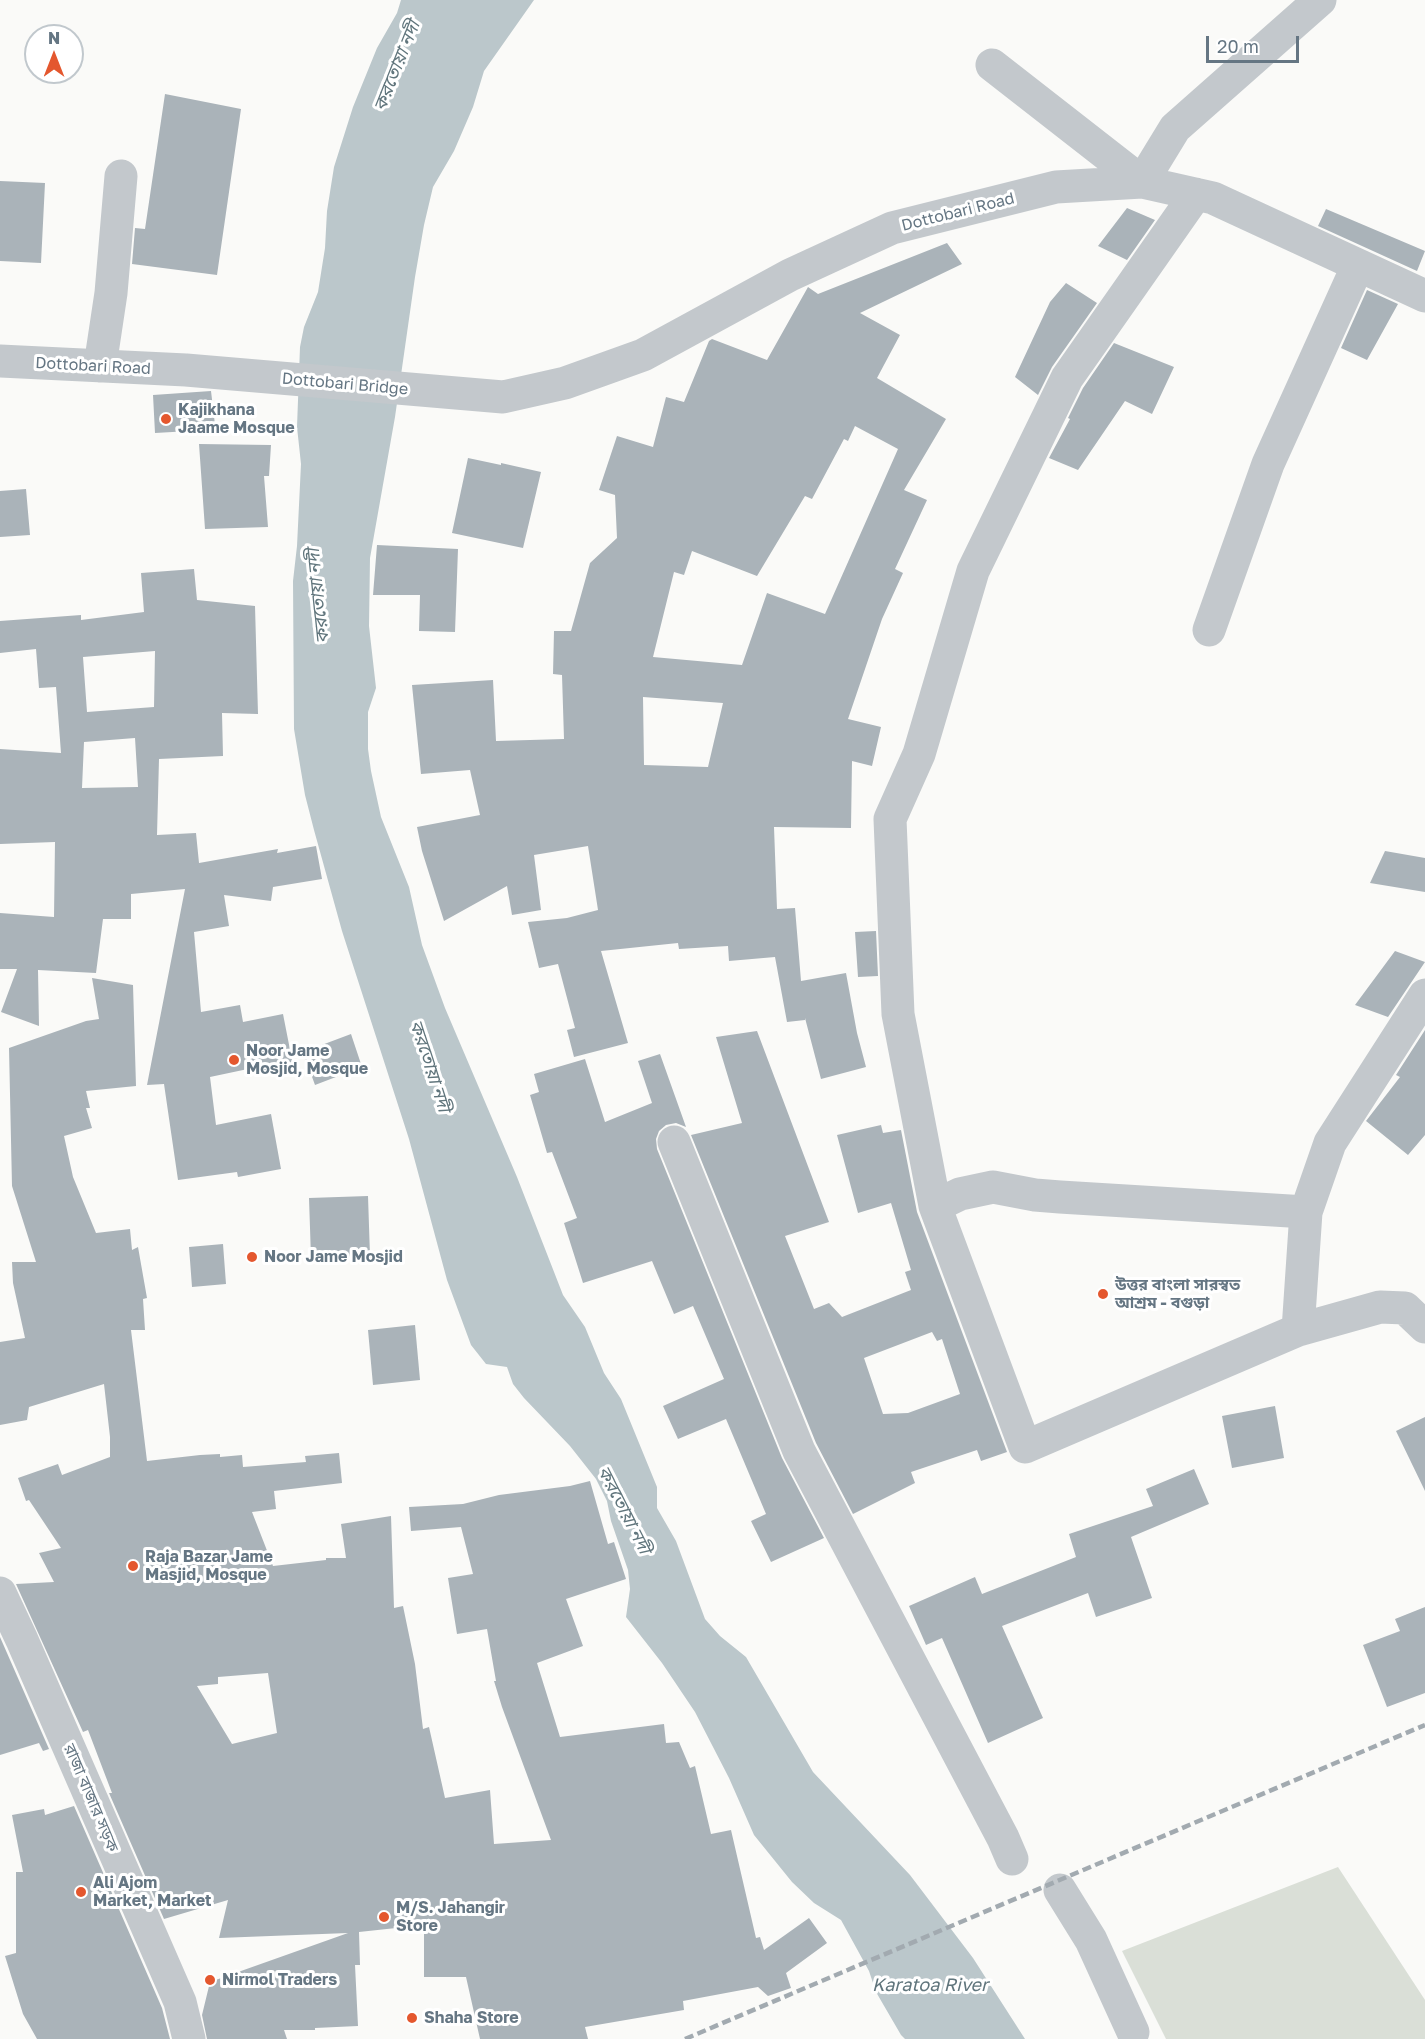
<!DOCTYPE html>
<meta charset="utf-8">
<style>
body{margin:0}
#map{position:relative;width:1425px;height:2039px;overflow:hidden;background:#fafaf8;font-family:"Golos Text",sans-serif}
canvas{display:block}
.north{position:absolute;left:24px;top:24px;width:60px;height:60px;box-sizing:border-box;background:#fff;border:2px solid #c1c8cd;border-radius:50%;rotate:0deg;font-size:16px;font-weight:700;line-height:24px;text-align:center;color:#657683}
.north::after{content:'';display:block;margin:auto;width:21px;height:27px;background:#e4572e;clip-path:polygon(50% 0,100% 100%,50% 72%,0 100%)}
.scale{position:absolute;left:1206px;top:36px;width:93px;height:27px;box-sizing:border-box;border:3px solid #657683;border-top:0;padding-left:8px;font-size:18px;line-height:21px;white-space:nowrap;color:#657683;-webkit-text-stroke:4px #fff;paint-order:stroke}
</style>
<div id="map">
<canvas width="1425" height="2039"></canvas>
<div class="north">N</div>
<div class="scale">20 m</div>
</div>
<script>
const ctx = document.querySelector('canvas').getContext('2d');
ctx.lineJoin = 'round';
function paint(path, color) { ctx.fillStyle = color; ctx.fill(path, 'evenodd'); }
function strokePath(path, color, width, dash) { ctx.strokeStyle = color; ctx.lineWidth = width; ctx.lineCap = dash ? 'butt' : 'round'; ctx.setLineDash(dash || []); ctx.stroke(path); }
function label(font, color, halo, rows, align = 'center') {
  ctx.font = font + ' "Golos Text","Noto Sans Bengali",sans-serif'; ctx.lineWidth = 6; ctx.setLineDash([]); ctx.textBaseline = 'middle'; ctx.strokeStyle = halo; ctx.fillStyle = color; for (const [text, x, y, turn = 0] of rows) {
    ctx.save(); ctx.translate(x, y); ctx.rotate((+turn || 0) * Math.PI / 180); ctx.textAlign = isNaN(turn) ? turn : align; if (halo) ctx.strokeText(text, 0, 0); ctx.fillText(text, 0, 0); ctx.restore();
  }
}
paint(new Path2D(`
 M 1338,1867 L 1425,2000 L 1425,2039 L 1166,2039 L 1122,1951 Z`), '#dadfd7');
paint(new Path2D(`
 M 401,0 L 534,0 L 484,71 L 473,107 L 454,151 L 433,187 L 424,225 L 415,277 L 395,417 L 370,558 L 369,626 L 376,688 L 368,712 L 368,749 L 371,771 L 381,817 L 409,887 L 422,945 L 445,1008 L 517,1177 L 563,1295 L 585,1327 L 604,1373 L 621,1399 L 657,1487 L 657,1508 L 676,1541 L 705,1619 L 720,1636 L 746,1657 L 813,1772 L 910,1875 L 973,1958 L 1025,2039 L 905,2039 L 901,2035 L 876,1992 L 869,1971 L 841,1920 L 814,1903 L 792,1882 L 754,1835 L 729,1778 L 695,1712 L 662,1663 L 626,1617 L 630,1589 L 628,1570 L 611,1521 L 607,1501 L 596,1479 L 570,1446 L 524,1398 L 513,1384 L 507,1367 L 486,1364 L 471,1345 L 447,1280 L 409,1139 L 342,931 L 314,830 L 305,795 L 294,729 L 293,581 L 297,546 L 301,464 L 297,427 L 300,347 L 304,327 L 318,292 L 325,248 L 327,211 L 334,167 L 353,107 L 377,48 L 397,13 Z`), '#bbc7cb');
paint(new Path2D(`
 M 165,94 L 241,109 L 217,275 L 132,264 L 135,228 L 145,229 Z
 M 0,181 L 45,183 L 41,263 L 0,261 Z
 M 1127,208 L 1155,220 L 1127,260 L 1098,246 Z
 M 1326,209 L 1425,251 L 1417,271 L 1318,226 Z
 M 947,243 L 962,264 L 860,313 L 900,335 L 877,378 L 946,419 L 904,490 L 927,500 L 895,569 L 903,573 L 882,619 L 848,719 L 881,727 L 872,766 L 852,761 L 851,828 L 774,827 L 777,909 L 795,908 L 801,981 L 846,973 L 857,1033 L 866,1067 L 821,1079 L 805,1018 L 805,1020 L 787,1022 L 775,957 L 729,961 L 728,946 L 679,949 L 678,943 L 601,951 L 628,1043 L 574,1057 L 567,1030 L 575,1028 L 558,964 L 539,968 L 528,922 L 567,918 L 598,910 L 588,846 L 534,855 L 541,910 L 512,915 L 507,886 L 444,921 L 422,851 L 417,827 L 480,815 L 470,770 L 421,774 L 412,685 L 493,680 L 496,741 L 564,739 L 562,675 L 553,674 L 554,631 L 571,631 L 590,563 L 617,538 L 615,495 L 599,490 L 617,436 L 653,447 L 666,397 L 684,402 L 709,341 L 712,339 L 767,360 L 808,287 L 818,294 ZM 855,426 L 898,449 L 825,614 L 767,593 L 742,665 L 653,657 L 674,572 L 684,575 L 692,551 L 757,576 L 805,496 L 812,499 L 844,439 L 848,441 ZM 643,697 L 723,703 L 708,767 L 644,765 Z
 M 1066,283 L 1097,303 L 1052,367 L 1038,395 L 1015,377 L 1050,302 Z
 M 1367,290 L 1398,304 L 1367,360 L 1341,348 Z
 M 1114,343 L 1174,367 L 1152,414 L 1125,401 L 1078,470 L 1049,458 L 1070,419 L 1068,418 L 1083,388 Z
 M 211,391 L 216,433 L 191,436 L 190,431 L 155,433 L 153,395 Z
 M 199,444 L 271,445 L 269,476 L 264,476 L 268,527 L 205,529 Z
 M 468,458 L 501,465 L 501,463 L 541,472 L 523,548 L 452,533 Z
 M 26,489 L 30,535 L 0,537 L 0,491 Z
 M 377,545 L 458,549 L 455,632 L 419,631 L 420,595 L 373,595 Z
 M 194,569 L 197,600 L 255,606 L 258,714 L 222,713 L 223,756 L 159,759 L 157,835 L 196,833 L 199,863 L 278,849 L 277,853 L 316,846 L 322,879 L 273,887 L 271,901 L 224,895 L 229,926 L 194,932 L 201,1012 L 240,1005 L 243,1022 L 283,1014 L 293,1065 L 263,1071 L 262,1066 L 210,1077 L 216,1125 L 271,1114 L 281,1169 L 238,1177 L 237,1172 L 178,1180 L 164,1084 L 147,1085 L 185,889 L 131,894 L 131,919 L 103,919 L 96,973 L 38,970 L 39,1026 L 1,1012 L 17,969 L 0,969 L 0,913 L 54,917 L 55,842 L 0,844 L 0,749 L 61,753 L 56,687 L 39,688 L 36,649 L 0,653 L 0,621 L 81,615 L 81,620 L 144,612 L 141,573 ZM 155,651 L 154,707 L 87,712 L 83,657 ZM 135,738 L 138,787 L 82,788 L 84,742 Z
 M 1385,851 L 1425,858 L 1425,892 L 1370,883 Z
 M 876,931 L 878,976 L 858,977 L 855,932 Z
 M 1395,951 L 1425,962 L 1388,1017 L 1355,1005 Z
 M 92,978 L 133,985 L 136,1086 L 86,1091 L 90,1108 L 86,1108 L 92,1128 L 64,1136 L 73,1177 L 96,1233 L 130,1229 L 132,1250 L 138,1247 L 147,1298 L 143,1299 L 145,1330 L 131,1330 L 147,1461 L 200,1455 L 220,1454 L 220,1457 L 242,1455 L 243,1467 L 306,1462 L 305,1456 L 339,1453 L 342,1483 L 274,1491 L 276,1509 L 252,1512 L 273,1566 L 326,1560 L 326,1558 L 346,1558 L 341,1524 L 391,1516 L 394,1608 L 403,1606 L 415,1664 L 423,1729 L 429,1727 L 445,1798 L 490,1790 L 494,1844 L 551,1840 L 502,1707 L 494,1681 L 496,1681 L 487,1629 L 457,1634 L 448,1578 L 473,1574 L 461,1527 L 411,1531 L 409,1507 L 463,1504 L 499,1495 L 570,1486 L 590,1481 L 608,1544 L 614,1542 L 626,1579 L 566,1599 L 583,1646 L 537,1663 L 560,1737 L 664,1724 L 666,1743 L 679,1742 L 690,1768 L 695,1766 L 711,1834 L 731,1830 L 756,1938 L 760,1937 L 764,1950 L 809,1918 L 827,1943 L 786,1973 L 791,1988 L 768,1996 L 758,1987 L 683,2001 L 684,2010 L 585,2027 L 588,2039 L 480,2039 L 466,1977 L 424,1977 L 424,1925 L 359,1932 L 360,1965 L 355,1965 L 358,2026 L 315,2028 L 315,2030 L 284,2030 L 287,2039 L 207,2039 L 202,2015 L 210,1982 L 348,1933 L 219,1938 L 228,1900 L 164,1919 L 109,1793 L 112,1793 L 88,1730 L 83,1732 L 16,1584 L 54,1582 L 39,1553 L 61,1548 L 29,1500 L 26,1501 L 18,1478 L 58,1464 L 62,1475 L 110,1457 L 110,1437 L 104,1384 L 29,1407 L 27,1420 L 0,1425 L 0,1342 L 25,1338 L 13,1283 L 12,1262 L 36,1262 L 12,1186 L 9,1048 L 86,1021 L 99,1019 ZM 268,1673 L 277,1733 L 232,1744 L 197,1686 L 218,1684 L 218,1677 Z
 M 1425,1030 L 1425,1135 L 1408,1155 L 1366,1121 L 1400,1077 L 1396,1075 Z
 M 757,1031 L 829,1222 L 785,1236 L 814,1309 L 829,1303 L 842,1317 L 911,1290 L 905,1272 L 911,1270 L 891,1203 L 858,1213 L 837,1135 L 881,1125 L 883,1133 L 901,1130 L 917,1212 L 1007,1452 L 981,1461 L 977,1450 L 911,1472 L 915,1483 L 853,1514 L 816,1443 L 691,1135 L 742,1123 L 716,1037 ZM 932,1332 L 937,1341 L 942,1339 L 960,1394 L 908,1413 L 883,1414 L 864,1358 Z
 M 351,1034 L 362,1067 L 315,1085 L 303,1052 Z
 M 660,1054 L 686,1127 L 676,1123 L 666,1125 L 659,1131 L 656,1139 L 657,1149 L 782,1458 L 824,1538 L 771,1562 L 751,1521 L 766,1514 L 726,1419 L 678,1439 L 663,1406 L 724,1379 L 693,1306 L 674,1314 L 652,1261 L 583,1283 L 564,1223 L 577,1218 L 552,1152 L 547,1153 L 530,1095 L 539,1092 L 534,1074 L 585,1059 L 605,1122 L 652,1103 L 638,1061 Z
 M 368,1196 L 370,1256 L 311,1258 L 309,1198 Z
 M 223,1244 L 226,1284 L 192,1287 L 189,1247 Z
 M 415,1325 L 420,1380 L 373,1385 L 368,1330 Z
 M 1275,1406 L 1284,1458 L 1232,1468 L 1222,1416 Z
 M 1425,1417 L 1425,1491 L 1396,1431 Z
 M 1194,1469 L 1209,1504 L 1131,1537 L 1152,1598 L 1096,1617 L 1088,1593 L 1002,1626 L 1043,1718 L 988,1743 L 942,1638 L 926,1645 L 909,1606 L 975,1577 L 982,1594 L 1076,1557 L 1069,1534 L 1153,1506 L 1146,1489 Z
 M 1425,1607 L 1425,1693 L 1387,1707 L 1363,1645 L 1400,1631 L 1395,1619 Z
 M 0,1637 L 49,1749 L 43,1751 L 39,1743 L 0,1755 Z
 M 74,1806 L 162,2008 L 170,2039 L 37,2039 L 23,2014 L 5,1956 L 16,1953 L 16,1872 L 23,1872 L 12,1815 L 44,1809 L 45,1815 Z`), '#aab3b9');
strokePath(new Path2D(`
 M 992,65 L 1142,182 L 1175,128 L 1320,0
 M 1196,194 L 1067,378 L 973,571 L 919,754 L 890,819 L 898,1014 L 935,1206 L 1025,1447 L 1298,1330 L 1380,1307 L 1405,1308 L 1425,1327
 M 0,361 L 186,370 L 503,397 L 565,383 L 643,355 L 790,275 L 892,228 L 1056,187 L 1142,182 L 1213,198 L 1425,296
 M 100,366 L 111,293 L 121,176
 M 1209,630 L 1268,464 L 1358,265
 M 674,1142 L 799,1451 L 1003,1838 L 1012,1859
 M 935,1206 L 960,1194 L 993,1187 L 1035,1195 L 1060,1197 L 1306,1212
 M 1298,1330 L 1306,1212 L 1330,1143 L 1425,995
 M 0,1593 L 22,1640 L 180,2002 L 189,2039
 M 1060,1890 L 1091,1940 L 1133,2032`), '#c3c8cc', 33);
strokePath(new Path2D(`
 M 685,2039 L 1425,1725`), '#a2aab0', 4.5, [9, 4.5]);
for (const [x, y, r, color] of [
 [166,419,6,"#e4572e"],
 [234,1060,6,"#e4572e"],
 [252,1257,6,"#e4572e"],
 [1103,1294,6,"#e4572e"],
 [133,1566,6,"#e4572e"],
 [81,1892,6,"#e4572e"],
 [384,1917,6,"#e4572e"],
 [210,1980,6,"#e4572e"],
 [412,2018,6,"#e4572e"]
]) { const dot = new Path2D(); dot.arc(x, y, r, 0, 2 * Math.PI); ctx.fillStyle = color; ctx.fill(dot); strokePath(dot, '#fff', 2); }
label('16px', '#657683', '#fff', [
 ["Dottobari Road",958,212,-14],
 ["Dottobari Road",93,366,3],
 ["Dottobari Bridge",345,384,5],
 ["রাজা বাজার সড়ক",91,1798,67]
]);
label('bold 16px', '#657683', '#fff', [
 ["Kajikhana",178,410],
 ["Jaame Mosque",178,428],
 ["Noor Jame",246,1051],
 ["Mosjid, Mosque",246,1069],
 ["Noor Jame Mosjid",264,1257],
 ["উত্তর বাংলা সারস্বত",1115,1285],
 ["আশ্রম - বগুড়া",1115,1303],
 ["Raja Bazar Jame",145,1557],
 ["Masjid, Mosque",145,1575],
 ["Ali Ajom",93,1883],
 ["Market, Market",93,1901],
 ["M/S. Jahangir",396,1908],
 ["Store",396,1926],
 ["Nirmol Traders",222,1980],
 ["Shaha Store",424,2018]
], 'left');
label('italic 18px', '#60757c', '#fff', [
 ["করতোয়া নদী",397,66,-68],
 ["করতোয়া নদী",318,596,-96],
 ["করতোয়া নদী",430,1066,72],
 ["করতোয়া নদী",624,1510,63],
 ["Karatoa River",930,1985]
]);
</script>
